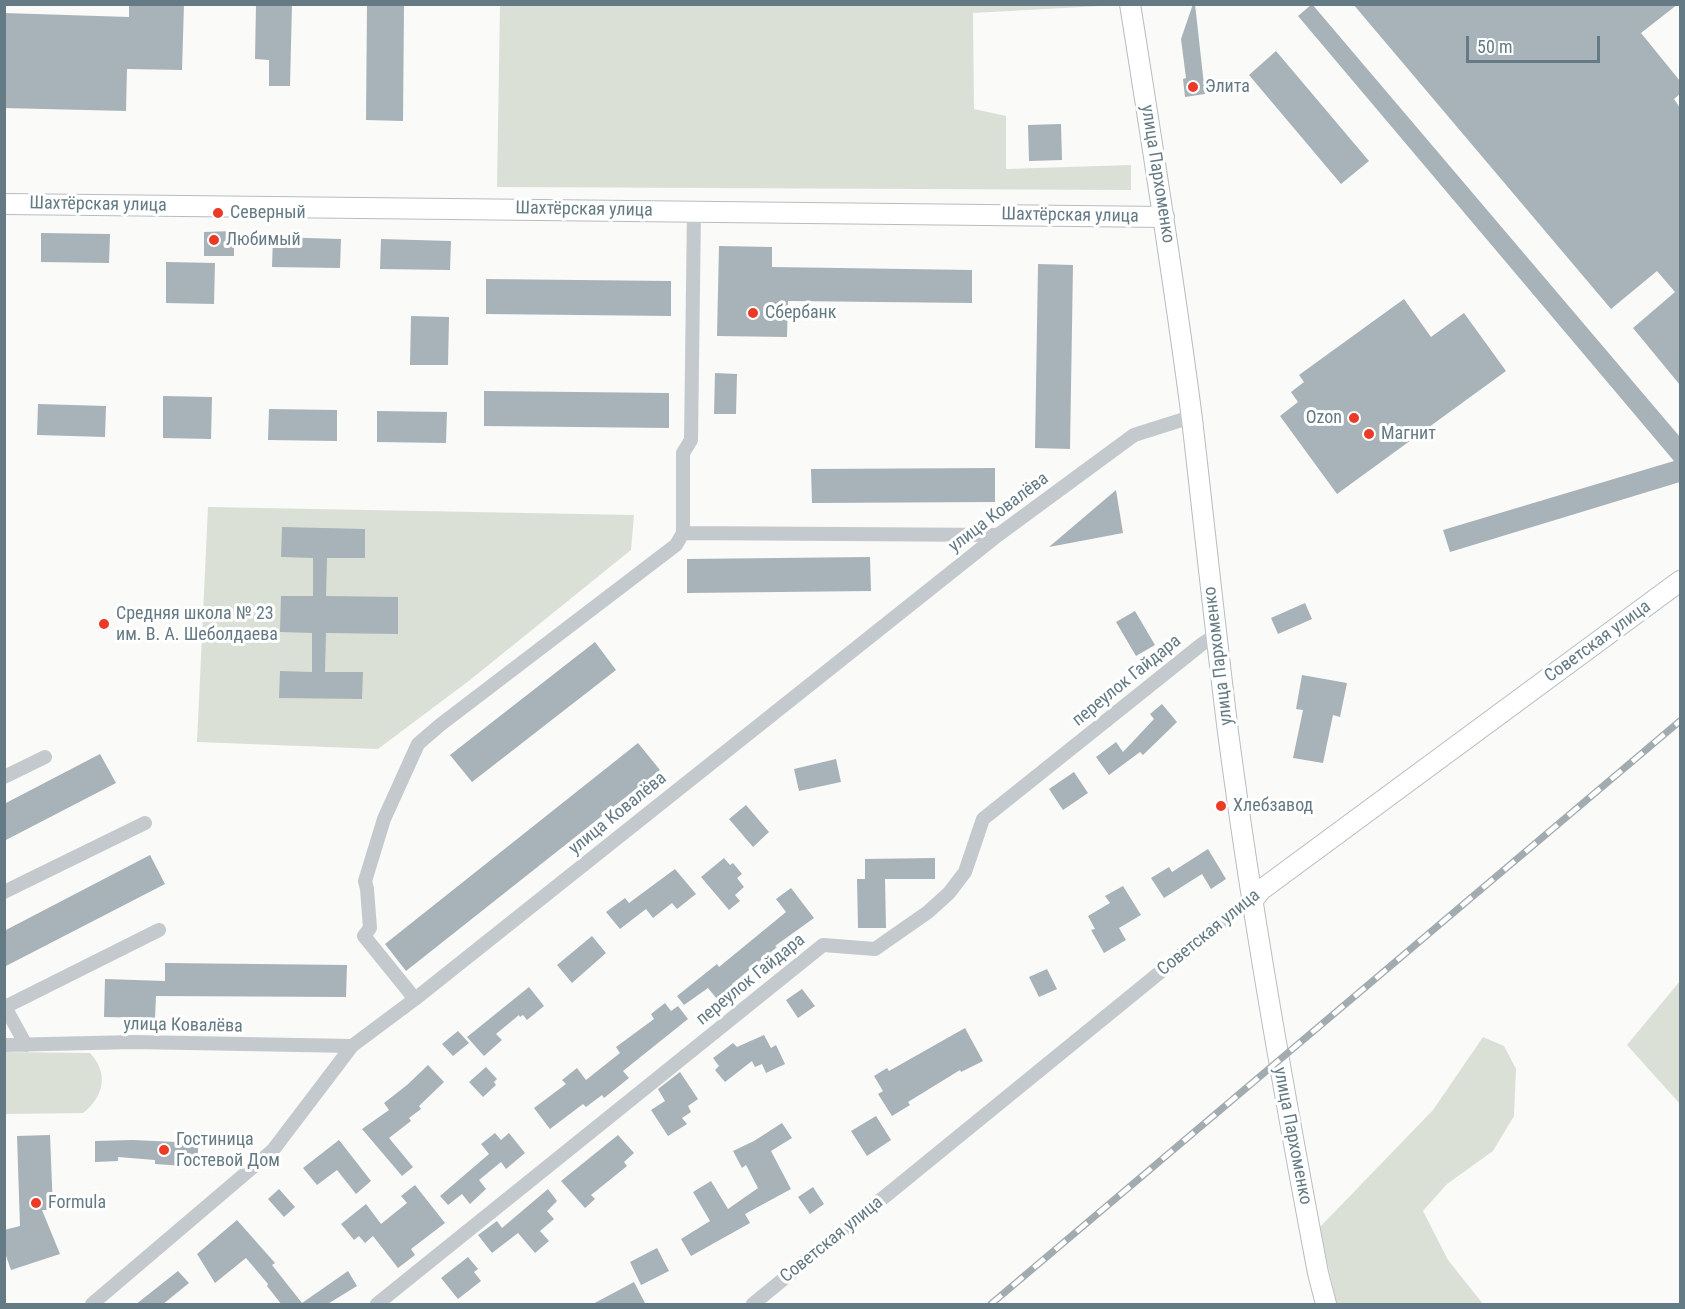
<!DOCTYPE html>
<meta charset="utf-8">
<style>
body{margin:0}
#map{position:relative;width:1685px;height:1309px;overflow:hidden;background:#fafaf8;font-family:"Roboto Condensed",sans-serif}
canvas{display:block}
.frame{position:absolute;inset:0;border:6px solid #647a84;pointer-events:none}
.scale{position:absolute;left:1466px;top:36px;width:134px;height:27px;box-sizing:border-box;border:3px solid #647a84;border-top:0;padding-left:8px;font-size:18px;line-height:21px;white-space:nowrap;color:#647a84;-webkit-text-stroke:4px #fff;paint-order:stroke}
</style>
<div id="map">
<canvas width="1685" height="1309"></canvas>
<div class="frame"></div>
<div class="scale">50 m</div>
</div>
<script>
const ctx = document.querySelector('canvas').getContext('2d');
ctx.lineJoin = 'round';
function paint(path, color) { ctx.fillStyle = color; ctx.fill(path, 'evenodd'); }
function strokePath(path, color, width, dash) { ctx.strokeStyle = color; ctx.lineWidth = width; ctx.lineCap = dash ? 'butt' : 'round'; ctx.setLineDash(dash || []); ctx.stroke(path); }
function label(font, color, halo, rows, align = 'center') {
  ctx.font = font + ' "Roboto Condensed",sans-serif'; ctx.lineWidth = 6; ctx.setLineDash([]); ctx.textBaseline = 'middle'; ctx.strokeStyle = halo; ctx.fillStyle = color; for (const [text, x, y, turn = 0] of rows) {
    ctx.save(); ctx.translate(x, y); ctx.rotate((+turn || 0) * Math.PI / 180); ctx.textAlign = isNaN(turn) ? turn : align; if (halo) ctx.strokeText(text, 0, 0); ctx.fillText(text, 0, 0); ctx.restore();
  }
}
paint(new Path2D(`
 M 500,5 L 1118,5 L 973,13 L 974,109 L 1006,116 L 1006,169 L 1131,165 L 1131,190 L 497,187 Z
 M 208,507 L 634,515 L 631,550 L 470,680 L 378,749 L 197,742 Z
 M 1680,981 L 1680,1104 L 1627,1045 Z
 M 1483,1037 L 1504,1046 L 1516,1069 L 1514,1116 L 1493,1151 L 1447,1184 L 1423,1211 L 1448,1260 L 1483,1304 L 1337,1304 L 1319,1228 L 1433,1110 Z
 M 5,1052 L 90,1053 C 109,1073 104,1097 83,1113 L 5,1114 Z`), '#dbe0d7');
paint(new Path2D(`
 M 129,4 L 184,4 L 182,70 L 127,69 L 126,111 L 4,108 L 4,13 L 129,17 Z
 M 256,4 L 292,4 L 290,86 L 269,86 L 269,60 L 255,59 Z
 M 367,4 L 404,4 L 403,121 L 366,120 Z
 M 1193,4 L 1195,4 L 1205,94 L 1185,97 L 1183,79 L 1186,78 L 1181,39 Z
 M 1312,4 L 1680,437 L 1680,482 L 1450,552 L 1443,530 L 1674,461 L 1298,16 Z
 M 1353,4 L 1678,4 L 1641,33 L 1680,81 L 1680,94 L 1674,99 L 1680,108 L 1680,385 L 1633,328 L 1675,292 L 1657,271 L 1611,309 Z
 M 1276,51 L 1369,161 L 1341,184 L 1249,75 Z
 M 1061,124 L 1062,160 L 1029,161 L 1028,125 Z
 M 234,231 L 234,256 L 204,256 L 204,232 Z
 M 41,233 L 110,234 L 109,263 L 41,262 Z
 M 273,237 L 341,239 L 340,268 L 272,267 Z
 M 381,239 L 451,241 L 450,270 L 380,269 Z
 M 719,246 L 772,247 L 772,267 L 972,270 L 972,303 L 788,301 L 787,337 L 717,336 Z
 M 166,262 L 215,263 L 214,304 L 166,303 Z
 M 1038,264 L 1073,265 L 1070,449 L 1035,448 Z
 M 486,279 L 671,281 L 671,316 L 486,314 Z
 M 1404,299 L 1431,337 L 1464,313 L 1506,371 L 1337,494 L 1280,416 L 1298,402 L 1291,392 L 1304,382 L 1299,375 Z
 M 411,316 L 449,317 L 448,365 L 410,365 Z
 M 715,373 L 737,374 L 736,414 L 714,414 Z
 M 484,391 L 669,393 L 669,428 L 484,426 Z
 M 163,396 L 212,397 L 211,439 L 163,438 Z
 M 38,404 L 106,406 L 105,437 L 37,435 Z
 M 269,409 L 337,410 L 337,441 L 268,440 Z
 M 377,411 L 447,412 L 446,443 L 377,442 Z
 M 995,468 L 995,502 L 812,503 L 811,469 Z
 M 1116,490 L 1123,533 L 1049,547 Z
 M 282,527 L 365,529 L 365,558 L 327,558 L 326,596 L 398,597 L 398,634 L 326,633 L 325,672 L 363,672 L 362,699 L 279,698 L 280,671 L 312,672 L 312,633 L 280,632 L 281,596 L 313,596 L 313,558 L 281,557 Z
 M 870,557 L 871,591 L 687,593 L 687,559 Z
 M 1305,603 L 1312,619 L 1278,634 L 1271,618 Z
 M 1135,611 L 1155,645 L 1136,656 L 1116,622 Z
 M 595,642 L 616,670 L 472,782 L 450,755 Z
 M 1302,675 L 1347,683 L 1340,717 L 1333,715 L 1323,763 L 1293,758 L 1303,710 L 1296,709 Z
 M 1162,704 L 1177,722 L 1143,755 L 1140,752 L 1109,775 L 1096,757 L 1116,742 L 1123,752 L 1154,719 L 1150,714 Z
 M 638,743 L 660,770 L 406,971 L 385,944 Z
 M 100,754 L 116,783 L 4,841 L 4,804 Z
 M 836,759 L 841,782 L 799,791 L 794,769 Z
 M 1074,772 L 1088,793 L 1063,810 L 1049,789 Z
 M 746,805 L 769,832 L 753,847 L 729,819 Z
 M 1208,849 L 1226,879 L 1211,889 L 1202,874 L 1164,898 L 1151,878 L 1169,867 L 1172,872 Z
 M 150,855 L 165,884 L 4,967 L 4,931 Z
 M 724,858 L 730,865 L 733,863 L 742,874 L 737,878 L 744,887 L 735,895 L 740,901 L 729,910 L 701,877 Z
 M 935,858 L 935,879 L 885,879 L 886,928 L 858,928 L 857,879 L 865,879 L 865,859 Z
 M 675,869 L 696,894 L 677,909 L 672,903 L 653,918 L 646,909 L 620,929 L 606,912 L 625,898 L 629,903 Z
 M 1123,886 L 1141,915 L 1119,928 L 1126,940 L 1104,953 L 1091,930 L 1095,929 L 1088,916 L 1110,903 L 1105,896 Z
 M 791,888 L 814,918 L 775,946 L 777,947 L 732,984 L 734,986 L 717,999 L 708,988 L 684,1005 L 677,996 L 717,964 L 719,967 L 786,912 L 776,899 Z
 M 592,936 L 606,953 L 572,983 L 557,965 Z
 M 165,963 L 347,965 L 346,997 L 156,996 L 155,1018 L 104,1017 L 105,979 L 165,981 Z
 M 1047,969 L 1057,989 L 1039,997 L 1029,977 Z
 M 529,987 L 544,1006 L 527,1020 L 523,1015 L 520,1017 L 519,1015 L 496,1034 L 502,1040 L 484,1056 L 467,1037 Z
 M 802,989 L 815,1006 L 798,1018 L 786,1000 Z
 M 665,1003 L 671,1011 L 678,1006 L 688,1019 L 623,1071 L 629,1078 L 604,1098 L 602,1095 L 586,1107 L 583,1104 L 550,1129 L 534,1108 L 566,1084 L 562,1080 L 577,1068 L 586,1080 L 620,1053 L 616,1047 L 654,1019 L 651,1014 Z
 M 965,1028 L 983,1061 L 961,1072 L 960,1070 L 908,1102 L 910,1105 L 892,1116 L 878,1094 L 883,1091 L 874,1076 L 887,1068 L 889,1071 Z
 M 458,1031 L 469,1043 L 453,1056 L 442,1044 Z
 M 764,1035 L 771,1048 L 776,1045 L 785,1064 L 766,1073 L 762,1064 L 755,1067 L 752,1061 L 725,1082 L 715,1070 L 719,1066 L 713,1058 L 733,1043 L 737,1047 Z
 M 428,1065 L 444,1082 L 419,1106 L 421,1109 L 409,1118 L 411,1121 L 389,1138 L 413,1167 L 402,1176 L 362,1129 L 389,1110 L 384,1103 L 407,1085 Z
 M 486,1067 L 497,1079 L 494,1082 L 496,1085 L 483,1097 L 469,1082 Z
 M 680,1072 L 698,1099 L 688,1106 L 691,1112 L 682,1118 L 687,1124 L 668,1136 L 651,1110 L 665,1101 L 658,1089 Z
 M 876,1116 L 891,1140 L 867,1156 L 851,1131 Z
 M 782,1123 L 792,1138 L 771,1151 L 791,1189 L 745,1214 L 750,1223 L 691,1256 L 681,1239 L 710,1221 L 693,1192 L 711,1181 L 728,1209 L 758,1188 L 746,1165 L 742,1168 L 733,1151 L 754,1141 Z
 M 495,1133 L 501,1140 L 509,1133 L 525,1153 L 506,1169 L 501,1162 L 479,1180 L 486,1189 L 470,1204 L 462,1194 L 448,1205 L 440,1196 L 489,1154 L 481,1144 Z
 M 50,1135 L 53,1210 L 42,1210 L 60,1254 L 11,1270 L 4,1250 L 4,1230 L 20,1226 L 17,1136 Z
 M 618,1135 L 634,1153 L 624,1162 L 627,1166 L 591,1195 L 595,1199 L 585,1208 L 561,1181 Z
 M 133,1140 L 198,1143 L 198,1157 L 186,1156 L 185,1166 L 155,1164 L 155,1160 L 118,1157 L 118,1161 L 95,1162 L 95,1141 Z
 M 339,1140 L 371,1181 L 356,1194 L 337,1170 L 317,1185 L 303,1168 Z
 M 415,1185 L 445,1223 L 411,1249 L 415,1255 L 398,1268 L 373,1236 L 365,1243 L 359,1236 L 354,1240 L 341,1224 L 366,1204 L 381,1224 L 407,1203 L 401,1196 Z
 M 813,1187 L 824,1204 L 810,1214 L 798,1197 Z
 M 279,1189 L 295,1207 L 284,1217 L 268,1199 Z
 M 548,1189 L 557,1201 L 547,1211 L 554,1219 L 540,1231 L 549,1241 L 535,1253 L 518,1233 L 492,1253 L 478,1235 L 497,1221 L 502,1228 Z
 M 237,1220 L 275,1263 L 272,1265 L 302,1303 L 348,1271 L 357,1286 L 326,1305 L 282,1305 L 267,1286 L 268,1284 L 246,1258 L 215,1283 L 197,1254 Z
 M 657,1248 L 669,1271 L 641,1285 L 630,1262 Z
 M 468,1257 L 478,1269 L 474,1272 L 481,1281 L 458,1299 L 441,1278 Z
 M 178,1271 L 189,1283 L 162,1305 L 135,1305 Z
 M 634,1282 L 646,1305 L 591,1305 Z`), '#a7b3b8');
const secondary = new Path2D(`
 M 1130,4 C 1152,142 1174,280 1192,419 C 1204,523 1215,628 1228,732 C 1252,914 1284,1093 1318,1273 L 1326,1304
 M 4,204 L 1164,217
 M 1253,900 L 1261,890 L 1680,581`);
strokePath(secondary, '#b5bdc1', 22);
strokePath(new Path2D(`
 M 683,533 L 998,535
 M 4,777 L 45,757
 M 4,892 L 145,823
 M 415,999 L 364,936 L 370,928 L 367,889 L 365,881 L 384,819 L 418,744 L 440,725 L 676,545 L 683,533 L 683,453 L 691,440 L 694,211
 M 4,1005 L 26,1045
 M 5,1007 L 159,930
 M 4,1045 L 134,1042 L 352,1046 L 415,999 L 998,535 L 1134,435 L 1191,417
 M 92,1304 L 273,1150 L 352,1046
 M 377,1304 L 823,945 L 875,949 L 928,912 L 949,893 L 965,872 L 983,819 L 1202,644 L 1217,634
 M 753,1304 L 1234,912 L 1253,900`), '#c3c9cc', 14);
strokePath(secondary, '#fff', 20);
const rail = new Path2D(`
 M 991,1304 L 1680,721`);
strokePath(rail, '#a2acb0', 7);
strokePath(rail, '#fff', 4.5, [14]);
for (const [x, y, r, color] of [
 [1193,87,6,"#eb3b27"],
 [218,213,6,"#eb3b27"],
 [214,240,6,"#eb3b27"],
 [753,313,6,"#eb3b27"],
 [1354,418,6,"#eb3b27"],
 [1369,434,6,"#eb3b27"],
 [104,624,6,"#eb3b27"],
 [1221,806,6,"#eb3b27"],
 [164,1150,6,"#eb3b27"],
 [36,1203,6,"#eb3b27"]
]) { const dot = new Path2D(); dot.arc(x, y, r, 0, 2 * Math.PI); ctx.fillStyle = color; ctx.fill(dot); strokePath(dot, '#fff', 2); }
label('18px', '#647a84', '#fff', [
 ["Элита",1205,87],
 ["Северный",230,213],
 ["Любимый",226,240],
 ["Сбербанк",765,313],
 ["Ozon",1342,418,"right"],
 ["Магнит",1381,434],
 ["Средняя школа № 23",116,614],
 ["им. В. А. Шеболдаева",116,635],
 ["Хлебзавод",1233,806],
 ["Гостиница",176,1140],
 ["Гостевой Дом",176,1161],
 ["Formula",48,1203]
], 'left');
label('18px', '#647a84', '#fff', [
 ["улица Пархоменко",1157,174,81],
 ["Шахтёрская улица",98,205,1],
 ["Шахтёрская улица",584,210,1],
 ["Шахтёрская улица",1070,216,1],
 ["улица Ковалёва",999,513,-37],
 ["Советская улица",1598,642,-36],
 ["улица Пархоменко",1219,656,-97],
 ["переулок Гайдара",1127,681,-39],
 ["улица Ковалёва",618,814,-39],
 ["Советская улица",1209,933,-39],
 ["переулок Гайдара",751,980,-39],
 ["улица Ковалёва",183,1026,1],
 ["улица Пархоменко",1292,1136,79],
 ["Советская улица",832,1240,-39]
]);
</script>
